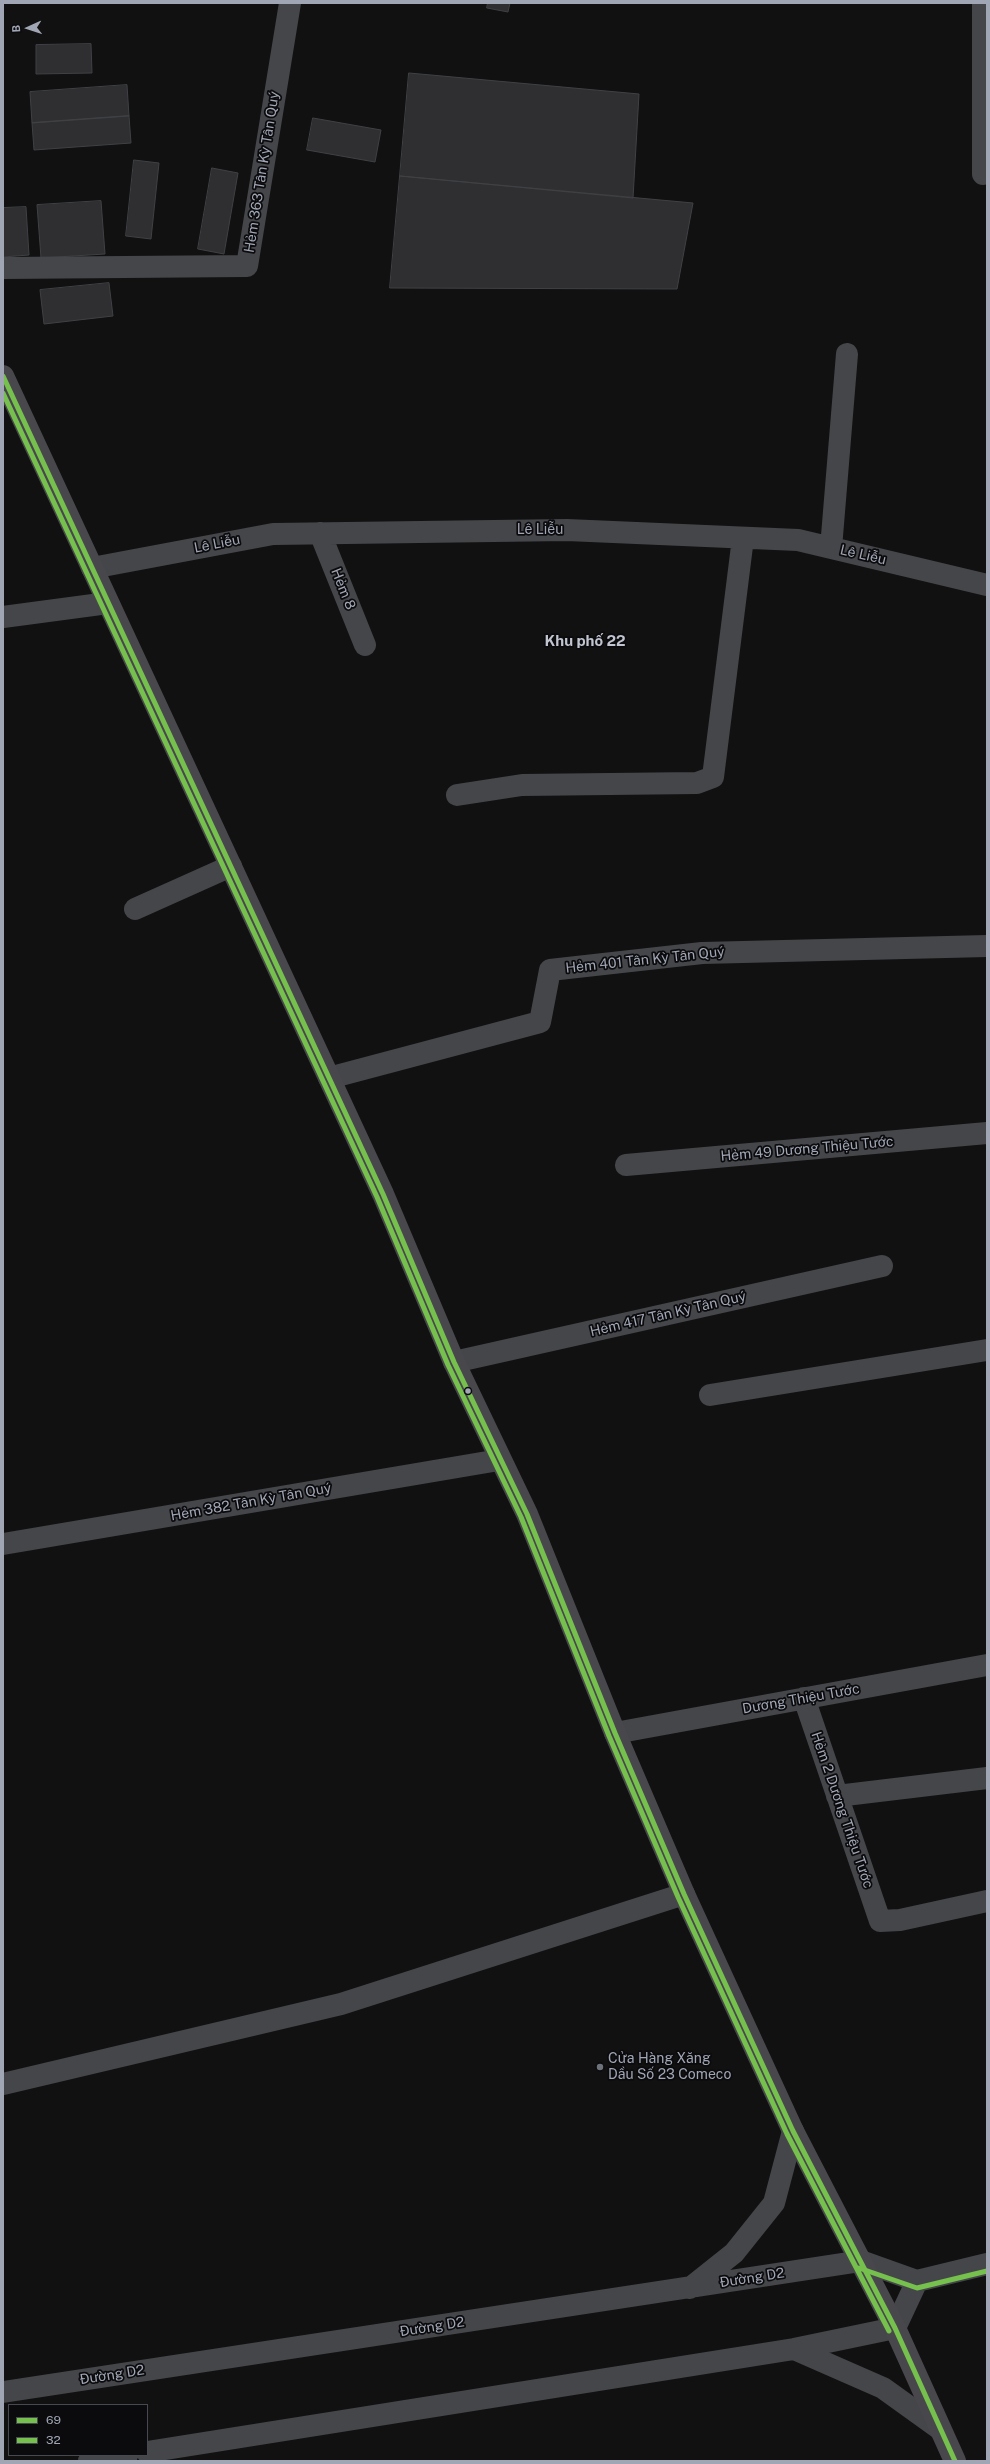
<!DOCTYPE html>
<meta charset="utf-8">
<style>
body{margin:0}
#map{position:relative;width:990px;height:2464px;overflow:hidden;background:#111;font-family:"Public Sans",sans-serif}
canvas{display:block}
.frame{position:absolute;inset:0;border:4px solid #a0a6b4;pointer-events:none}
.legend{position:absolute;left:8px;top:2404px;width:140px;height:52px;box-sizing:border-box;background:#0b0b0d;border:1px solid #474950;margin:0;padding:5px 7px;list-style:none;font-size:12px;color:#a0a6b4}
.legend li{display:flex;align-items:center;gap:8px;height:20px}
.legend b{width:20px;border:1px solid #474950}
.north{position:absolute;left:8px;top:8px;width:40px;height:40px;-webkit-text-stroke:3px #0b0b0d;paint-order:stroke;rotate:267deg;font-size:11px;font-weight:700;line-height:16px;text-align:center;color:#a0a6b4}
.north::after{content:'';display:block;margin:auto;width:14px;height:18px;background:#a0a6b4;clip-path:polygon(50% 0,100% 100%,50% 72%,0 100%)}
</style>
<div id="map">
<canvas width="990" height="2464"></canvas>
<div class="frame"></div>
<ul class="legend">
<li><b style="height:5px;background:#76c04d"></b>69</li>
<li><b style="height:5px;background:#76c04d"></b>32</li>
</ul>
<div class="north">B</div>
</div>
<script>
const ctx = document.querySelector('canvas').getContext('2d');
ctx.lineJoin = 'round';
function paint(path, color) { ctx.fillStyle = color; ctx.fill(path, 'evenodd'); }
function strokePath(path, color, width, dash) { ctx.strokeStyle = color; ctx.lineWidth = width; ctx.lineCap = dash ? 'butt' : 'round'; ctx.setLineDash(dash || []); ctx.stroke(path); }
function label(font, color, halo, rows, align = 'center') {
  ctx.font = font + ' "Public Sans",sans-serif'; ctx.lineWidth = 3.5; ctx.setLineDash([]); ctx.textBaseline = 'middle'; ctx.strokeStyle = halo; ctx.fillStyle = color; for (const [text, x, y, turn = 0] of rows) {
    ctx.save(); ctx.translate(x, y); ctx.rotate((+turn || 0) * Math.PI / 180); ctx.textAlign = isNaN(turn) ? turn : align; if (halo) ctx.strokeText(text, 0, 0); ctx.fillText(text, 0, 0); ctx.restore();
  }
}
const building = new Path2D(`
 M 488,3 L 510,3 L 508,12 L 487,8 Z
 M 91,44 L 92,73 L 36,74 L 36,45 Z
 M 409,73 L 639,94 L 633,198 L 400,176 Z
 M 127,85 L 129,116 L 32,123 L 30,92 Z
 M 129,116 L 131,143 L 34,150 L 32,123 Z
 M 313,118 L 381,130 L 375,162 L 307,150 Z
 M 134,160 L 159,163 L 151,239 L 126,236 Z
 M 212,168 L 238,173 L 224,254 L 198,249 Z
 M 400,176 L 693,203 L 677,289 L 390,288 Z
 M 101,201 L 105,254 L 41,258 L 37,205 Z
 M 26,207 L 29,255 L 3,257 L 3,208 Z
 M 109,283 L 113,316 L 44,324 L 40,290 Z`);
paint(building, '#2f2f31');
strokePath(building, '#3f4145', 1);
strokePath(new Path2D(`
 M 983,3 L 983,174
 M 3,268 L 247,266 L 290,3
 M 320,533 L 365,645
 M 831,548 L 847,354
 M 92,568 L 273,534 L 567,530 L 798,540 L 987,585
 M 3,617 L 108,603
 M 457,795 L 522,785 L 697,783 L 713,777 L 743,538
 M 135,909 L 231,866
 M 329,1078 L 540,1022 L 550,970 L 702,953 L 987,946
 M 626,1165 L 987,1133
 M 454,1362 L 882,1266
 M 710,1395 L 987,1350
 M 3,1544 L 499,1460
 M 804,1698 L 880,1921 L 900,1920 L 987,1901
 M 615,1733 L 987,1665
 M 837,1796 L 987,1778
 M 3,2084 L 341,2004 L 684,1894
 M 690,2288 L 734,2253 L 774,2203 L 793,2131
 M 794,2349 L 883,2388 L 940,2429
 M 3,2392 L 861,2261 L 917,2281 L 987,2264
 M 147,2452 L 794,2349 L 895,2328 L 917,2281
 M 89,2461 L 127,2455`), '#45464a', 22);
strokePath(new Path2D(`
 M 3,376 L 383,1194 L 454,1362 L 527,1514 L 615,1733 L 684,1894 L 793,2131 L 895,2328 L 955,2461`), '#48484c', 22);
strokePath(new Path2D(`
 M 3,376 L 383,1194 L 454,1362 L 527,1514 L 615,1733 L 684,1894 L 793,2131 L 895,2328 L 955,2461`), '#76c04d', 5);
strokePath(new Path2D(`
 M 3,393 L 377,1197 L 448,1365 L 521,1517 L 609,1736 L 678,1897 L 787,2134 L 889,2331
 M 859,2268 L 917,2288 L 987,2271`), '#76c04d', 5);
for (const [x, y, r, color] of [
 [468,1391,3.5,"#a0a6b4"],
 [600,2067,4,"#6e727b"]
]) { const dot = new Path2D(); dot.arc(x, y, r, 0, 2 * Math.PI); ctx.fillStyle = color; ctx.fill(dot); strokePath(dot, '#0b0b0d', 1.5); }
label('14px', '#a0a6b4', '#0b0b0d', [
 ["Hẻm 363 Tân Kỳ Tân Quý",262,172,-81],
 ["Lê Liễu",540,530],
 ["Lê Liễu",217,544,-11],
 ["Lê Liễu",863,555,13],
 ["Hẻm 8",343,589,68],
 ["Hẻm 401 Tân Kỳ Tân Quý",645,960,-6],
 ["Hẻm 49 Dương Thiệu Tước",807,1149,-5],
 ["Hẻm 417 Tân Kỳ Tân Quý",668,1314,-13],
 ["Hẻm 382 Tân Kỳ Tân Quý",251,1502,-10],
 ["Dương Thiệu Tước",801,1699,-10],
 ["Hẻm 2 Dương Thiệu Tước",842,1810,71],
 ["Đường D2",752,2278,-9],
 ["Đường D2",432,2327,-9],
 ["Đường D2",112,2375,-9]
]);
label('14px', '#a0a6b4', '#0b0b0d', [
 ["Cửa Hàng Xăng",608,2059],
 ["Dầu Số 23 Comeco",608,2075]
], 'left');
label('bold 15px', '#c1c5d0', '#0b0b0d', [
 ["Khu phố 22",585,641]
]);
</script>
